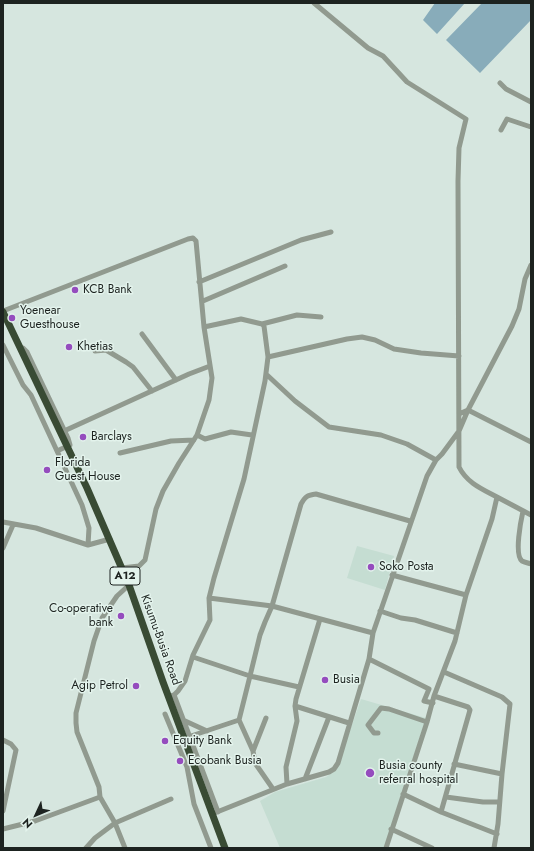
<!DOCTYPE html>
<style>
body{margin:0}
#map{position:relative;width:534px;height:851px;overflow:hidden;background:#d6e6df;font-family:Jost,sans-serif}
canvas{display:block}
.frame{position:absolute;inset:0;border:4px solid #1d2320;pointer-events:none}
.north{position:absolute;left:16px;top:795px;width:40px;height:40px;-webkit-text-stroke:3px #e3f3ec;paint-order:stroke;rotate:226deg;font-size:11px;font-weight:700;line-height:16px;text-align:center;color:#1d2320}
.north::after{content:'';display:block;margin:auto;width:14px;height:18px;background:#1d2320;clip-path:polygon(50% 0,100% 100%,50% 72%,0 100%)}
</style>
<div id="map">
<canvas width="534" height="851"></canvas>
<div class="frame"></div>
<div class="north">N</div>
</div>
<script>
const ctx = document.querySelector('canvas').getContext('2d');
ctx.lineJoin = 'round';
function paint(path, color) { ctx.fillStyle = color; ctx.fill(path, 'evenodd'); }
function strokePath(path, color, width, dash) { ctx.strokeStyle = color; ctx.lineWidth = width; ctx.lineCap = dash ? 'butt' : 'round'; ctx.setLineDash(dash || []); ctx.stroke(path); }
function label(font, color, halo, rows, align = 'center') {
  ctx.font = font + ' Jost,sans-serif'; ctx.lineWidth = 3; ctx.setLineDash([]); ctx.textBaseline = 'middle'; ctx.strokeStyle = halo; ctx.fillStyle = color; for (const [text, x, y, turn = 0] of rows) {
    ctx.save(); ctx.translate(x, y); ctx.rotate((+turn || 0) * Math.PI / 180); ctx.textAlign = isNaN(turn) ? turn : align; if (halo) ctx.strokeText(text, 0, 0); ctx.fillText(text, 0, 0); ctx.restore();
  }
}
paint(new Path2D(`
 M 357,546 L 394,556 L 385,590 L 347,578 Z
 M 361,699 L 426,718 L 384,848 L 280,848 L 260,801 L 275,792 L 326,777 L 336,770 Z`), '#c5ddd2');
paint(new Path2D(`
 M 435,3 L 465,3 L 437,34 L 423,20 Z
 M 482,3 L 531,3 L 531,20 L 480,73 L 446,40 Z`), '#88acba');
strokePath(new Path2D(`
 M 314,3 L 368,48 L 383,56 L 407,82 L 466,119 L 459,148 L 458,181 L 459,467 C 467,483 482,489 497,497 L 492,519 L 466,595 L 455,641 L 434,696 L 427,722 L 386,848
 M 500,83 L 506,89 L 531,102
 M 501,130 L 507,119 L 531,127
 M 199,282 L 301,240 L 331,232
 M 203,301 L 285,266
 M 3,311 L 188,239 L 193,238 L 196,241 L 204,327 L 212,378 L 209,400 L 197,435 L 179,463 L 163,491 L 156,509 L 145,560 L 139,566 L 122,568
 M 262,324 L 297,315 L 321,317
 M 142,334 L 176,380
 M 3,345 L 23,385 L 31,395 L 57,451 L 70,445 L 68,438 L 27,352 L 23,348 L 21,349
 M 95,351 L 106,350 L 126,362 L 133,367 L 152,391
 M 268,357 L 347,339 L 362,337 L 375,340 L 394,349 L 421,353 L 459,356
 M 266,374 L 295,401 L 329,427 L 381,435 L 407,444 L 436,460
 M 459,414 L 468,410 L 531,442
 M 64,431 L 189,374 L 210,366
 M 197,435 L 205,439 L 231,432 L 252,435
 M 57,451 L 82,505 L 89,528 L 88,545
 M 120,453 L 171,441 L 194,440
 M 497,497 L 531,515
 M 523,511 C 521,520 514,555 522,561 C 524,562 528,563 531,564
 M 3,522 L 36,528 L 88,545 L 110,539
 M 3,548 L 13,525
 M 392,575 L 466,595
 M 209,598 L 272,606 L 373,633
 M 380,611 L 401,618 L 415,620 L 457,633
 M 369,659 L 429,689 L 424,701 L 433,703
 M 444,672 L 502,697 L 510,704 L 502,774 L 498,824 L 494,848
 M 299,687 L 250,676 L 260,635 L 265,622 L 272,606 L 301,504 C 305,497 307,495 316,494 L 410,521
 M 174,695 L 218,812
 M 170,696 L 174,695 L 178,691 L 185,681 L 193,655 L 210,620 L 209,598 L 214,578 L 244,479 L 265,381 L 268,357 L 264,326 L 262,324 L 241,319 L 204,327
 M 434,696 L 468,707 L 470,710 L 441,812
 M 295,706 L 349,723
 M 165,714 L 187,767 L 194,804 L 211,848
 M 183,720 L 207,731
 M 239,720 L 253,751 L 255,763 L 273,789
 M 378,733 L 374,733 L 368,725 L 381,708 L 389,709 L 427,722
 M 185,738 L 239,720 L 250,676 L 193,657
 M 3,740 L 11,744 L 16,750 L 3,811
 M 253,751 L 266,718
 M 454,764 L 502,774
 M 305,779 L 329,717
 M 287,784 L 286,767 L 297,721 L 295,706 L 296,699 L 320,619
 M 403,794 L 441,812 L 497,834
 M 446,797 L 483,802 L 499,802
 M 212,814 L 287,784 L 329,772 L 334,769 L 338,763 L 369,659 L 373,633 L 427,476 L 436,460 L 442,454 L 459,431 L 468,410 L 512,326 L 519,309 L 525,279 L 531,265
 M 3,829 L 35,821 L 100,797
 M 391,829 L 432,848
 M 86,848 L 95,838 L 115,823 L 171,799
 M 125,848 L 115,823 L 100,797 L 99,787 L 77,732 L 76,723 L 76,713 L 94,641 L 102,618 L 117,596 L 129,585`), '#919a8f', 5);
strokePath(new Path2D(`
 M 3,312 L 87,488 L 129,585 L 163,682 L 225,848`), '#394b34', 7);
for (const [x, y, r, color] of [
 [75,290,4,"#954cbe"],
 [12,318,4,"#954cbe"],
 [69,347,4,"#954cbe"],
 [83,437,4,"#954cbe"],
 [47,470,4,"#954cbe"],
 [371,567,4,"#954cbe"],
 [121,616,4,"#954cbe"],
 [325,680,4,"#954cbe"],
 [136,686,4,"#954cbe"],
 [165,741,4,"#954cbe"],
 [180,761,4,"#954cbe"],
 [370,773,5,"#954cbe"]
]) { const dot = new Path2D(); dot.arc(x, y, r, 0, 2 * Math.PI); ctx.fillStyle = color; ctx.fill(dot); strokePath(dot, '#e3f3ec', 1.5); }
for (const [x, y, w] of [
 [125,576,30]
]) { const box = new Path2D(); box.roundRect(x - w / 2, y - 9, w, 18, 3); ctx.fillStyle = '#e3f3ec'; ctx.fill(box); strokePath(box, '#1d2320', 1); }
label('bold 11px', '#1d2320', null, [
 ["A12",125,576]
]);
label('12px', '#1d2320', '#e3f3ec', [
 ["KCB Bank",83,290],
 ["Yoenear",20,311],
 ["Guesthouse",20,325],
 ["Khetias",77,347],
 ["Barclays",91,437],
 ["Florida",55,463],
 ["Guest House",55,477],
 ["Soko Posta",379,567],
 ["Co-operative",113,609,"right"],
 ["bank",113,623,"right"],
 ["Busia",333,680],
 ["Agip Petrol",128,686,"right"],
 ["Equity Bank",173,741],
 ["Ecobank Busia",188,761],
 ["Busia county",379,766],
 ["referral hospital",379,780]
], 'left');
label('12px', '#1d2320', '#e3f3ec', [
 ["Kisumu-Busia Road",160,640,70]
]);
</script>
